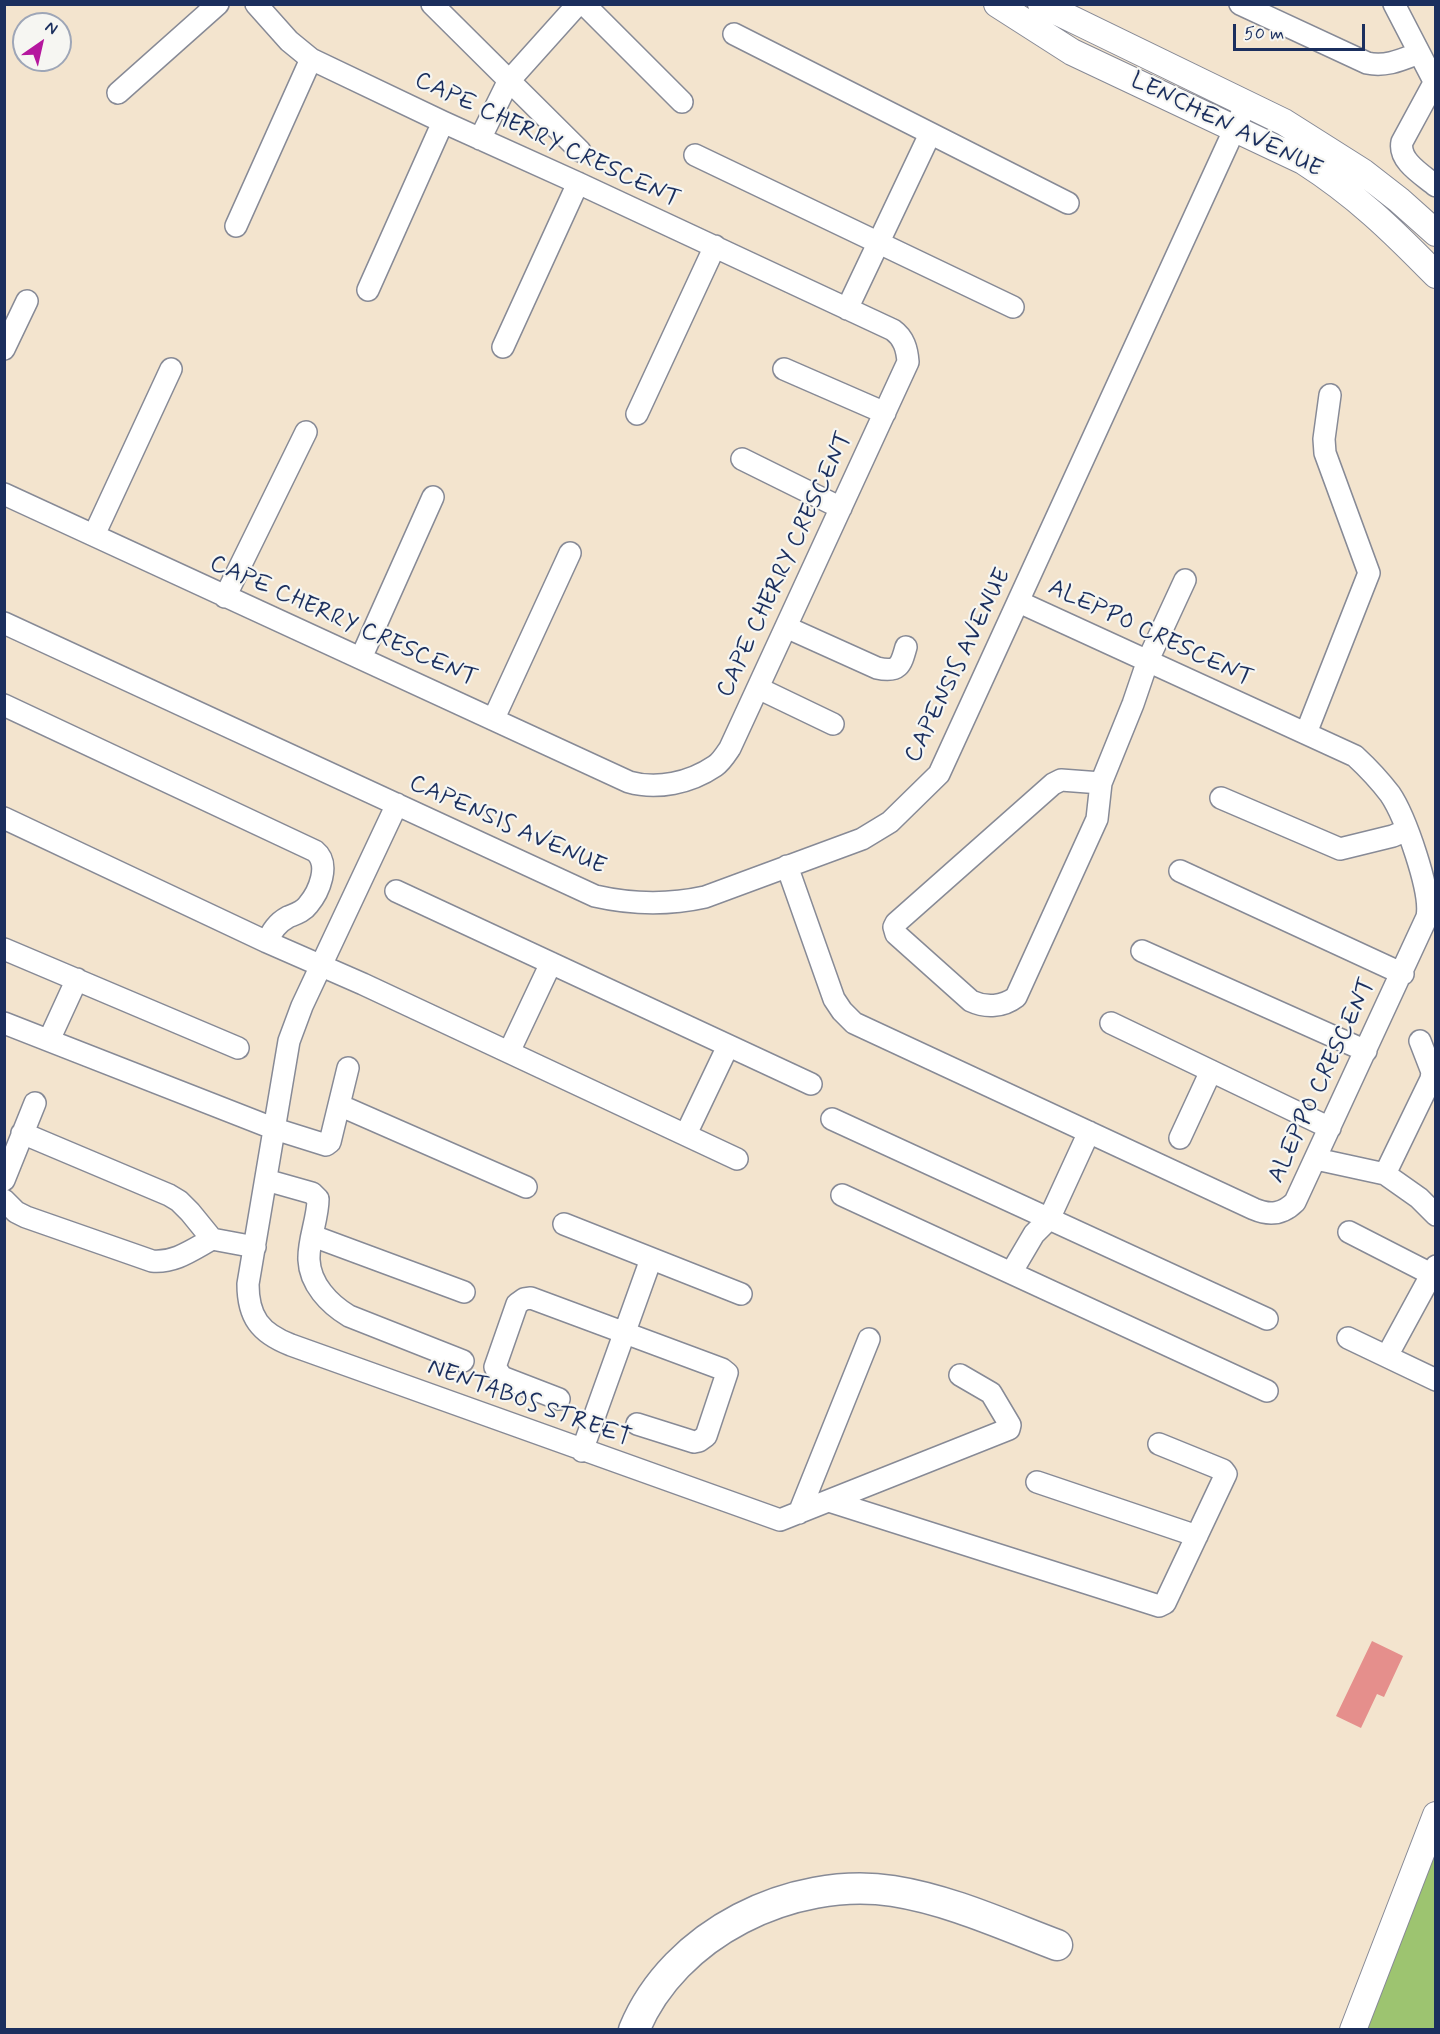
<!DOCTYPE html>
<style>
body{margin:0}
#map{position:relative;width:1440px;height:2034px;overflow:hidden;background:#f3e4ce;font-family:Mynerve,sans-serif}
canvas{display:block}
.frame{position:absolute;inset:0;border:6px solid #1b2f5e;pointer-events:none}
.north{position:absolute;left:12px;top:12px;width:60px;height:60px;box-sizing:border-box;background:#f6f6f2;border:2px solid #9ea6b7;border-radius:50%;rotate:34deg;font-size:16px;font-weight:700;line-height:24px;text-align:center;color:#1b2f5e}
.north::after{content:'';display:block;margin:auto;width:21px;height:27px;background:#b5179e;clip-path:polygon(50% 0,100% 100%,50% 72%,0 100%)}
.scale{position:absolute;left:1233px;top:24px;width:132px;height:27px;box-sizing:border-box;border:3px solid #1b2f5e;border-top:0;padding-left:8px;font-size:18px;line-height:21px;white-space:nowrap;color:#1b2f5e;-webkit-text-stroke:4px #f6f6f2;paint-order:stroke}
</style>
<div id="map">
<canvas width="1440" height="2034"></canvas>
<div class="frame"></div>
<div class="north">N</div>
<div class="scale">50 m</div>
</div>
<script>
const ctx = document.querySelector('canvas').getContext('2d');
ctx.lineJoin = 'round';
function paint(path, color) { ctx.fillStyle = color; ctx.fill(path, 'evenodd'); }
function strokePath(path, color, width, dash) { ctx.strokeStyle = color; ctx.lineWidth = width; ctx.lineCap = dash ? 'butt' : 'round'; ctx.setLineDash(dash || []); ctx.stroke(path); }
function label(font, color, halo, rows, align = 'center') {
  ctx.font = font + ' Mynerve,sans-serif'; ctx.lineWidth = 4.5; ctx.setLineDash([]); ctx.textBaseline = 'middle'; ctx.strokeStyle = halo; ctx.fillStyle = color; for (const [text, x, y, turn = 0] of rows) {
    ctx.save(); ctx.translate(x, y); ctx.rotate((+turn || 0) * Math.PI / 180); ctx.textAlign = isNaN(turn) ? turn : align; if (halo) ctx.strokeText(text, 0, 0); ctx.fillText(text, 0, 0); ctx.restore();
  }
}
paint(new Path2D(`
 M 1435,1854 L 1435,2029 L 1364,2029 Z`), '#9dc470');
paint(new Path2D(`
 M 1372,1641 L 1403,1656 L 1384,1697 L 1377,1694 L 1361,1728 L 1336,1716 Z`), '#e58f8c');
const minor = new Path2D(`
 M 432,4 L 580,151
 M 584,4 L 682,102
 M 1240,4 L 1367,63 C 1386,67 1401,60 1419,53
 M 1394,4 L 1436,85
 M 734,34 L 1068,203
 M 1434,83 L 1402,142 C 1398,161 1423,175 1436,186
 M 118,93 L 218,4
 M 480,139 L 508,82 L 578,4
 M 695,155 L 1013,307
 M 236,226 L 311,59
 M 368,290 L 443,122
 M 847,309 L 930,134
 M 503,347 L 578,183
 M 4,349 L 27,301
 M 784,369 L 885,413
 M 637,414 L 715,246
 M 742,459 L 841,508
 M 4,494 L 629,782 C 657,790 690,783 715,766 C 721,762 726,754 730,748 L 908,362 C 907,349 904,338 893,330 L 578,183 L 443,122 L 311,59 L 289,41 L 256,4
 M 94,535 L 171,369
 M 225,597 L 306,432
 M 4,623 L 595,896 C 630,904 669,905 705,897 L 862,839 L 890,822 L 939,774 L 1241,115
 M 786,627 L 877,668 C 899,673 901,665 906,647
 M 361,658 L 433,497
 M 758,688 L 833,724
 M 4,705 L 315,851 C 331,864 319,892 308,905 C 303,912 295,914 288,917 C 277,923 272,931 267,942
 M 494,718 L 570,553
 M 1306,733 L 1369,573 L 1325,453 L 1324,439 L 1330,395
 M 1101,783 L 1061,780 L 1053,784 L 896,923 L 894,927 L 896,934 L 971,1001 C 986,1008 1003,1007 1016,997 L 1097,819 L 1101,783 L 1133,704 L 1148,660 L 1185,580
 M 1221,798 L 1340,849 L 1393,836 L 1407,830
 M 397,804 L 302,1006 L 289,1041 L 248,1284 C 248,1317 260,1333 291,1345 L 780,1520 L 1009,1429 L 1010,1425 L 991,1393 L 960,1375
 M 4,818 L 267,942 L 363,984 L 737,1159
 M 787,866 L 834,999 L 842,1011 L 854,1023 L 1254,1209 C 1270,1216 1283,1214 1295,1202 L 1427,917 C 1432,892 1405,816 1390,794 C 1380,781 1368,768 1355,756 L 1019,602
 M 1180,871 L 1403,974
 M 396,891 L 811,1084
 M 4,949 L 238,1048
 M 1142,951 L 1366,1051
 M 4,1023 L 275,1129 L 326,1145 L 330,1142 L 348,1068
 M 1111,1023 L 1330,1128
 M 49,1040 L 77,979
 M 509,1052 L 551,963
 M 339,1105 L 526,1187
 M 832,1119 L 1267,1319
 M 22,1133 L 169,1195 L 179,1201 L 190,1212 L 212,1239 L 255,1247
 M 686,1134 L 728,1046
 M 1180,1138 L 1211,1071
 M 1316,1159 L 1385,1174 L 1419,1198 L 1436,1215
 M 1385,1174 L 1431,1079 L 1432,1072 L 1420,1041
 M 4,1180 L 35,1103
 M 266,1180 L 312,1193 L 318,1199 C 318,1219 308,1240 309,1260 C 310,1284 329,1304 349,1316 L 463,1361
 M 842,1195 L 1267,1391
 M 4,1200 L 16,1212 L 26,1217 L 152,1261 C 175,1263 192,1250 212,1239
 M 564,1224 L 741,1294
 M 1349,1232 L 1431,1274
 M 313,1236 L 464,1292
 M 1011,1273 L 1034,1234 L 1049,1219 L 1089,1132
 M 1348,1338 L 1436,1380
 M 1387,1356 L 1436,1266
 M 559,1399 L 502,1377 L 495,1367 L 517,1304 L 524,1299 L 531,1298 L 722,1369 L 727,1373 L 706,1436 L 699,1441 L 694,1442 L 637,1424
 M 582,1451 L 651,1259
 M 1037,1482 L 1197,1536
 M 829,1501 L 1159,1606 L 1165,1603 L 1226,1474 L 1223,1470 L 1159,1444
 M 799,1513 L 869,1339`);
const major = new Path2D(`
 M 997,4 L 1072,52 L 1303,161 C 1356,195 1392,230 1436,275
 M 1041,4 L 1284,122 L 1363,172 L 1399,200 L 1436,233
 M 1353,2030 L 1436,1815`);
const highway = new Path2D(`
 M 634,2030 C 674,1933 792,1876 893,1891 C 950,1900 1004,1925 1057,1945`);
strokePath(minor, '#878a96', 24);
strokePath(major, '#878a96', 28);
strokePath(highway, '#878a96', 33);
strokePath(minor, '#fff', 21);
strokePath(major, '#fff', 26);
strokePath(highway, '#fff', 30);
label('24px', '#1b2f5e', '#f6f6f2', [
 ["LENCHEN AVENUE",1226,126,26],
 ["CAPE CHERRY CRESCENT",547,141,25],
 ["CAPE CHERRY CRESCENT",786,565,-65],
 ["CAPE CHERRY CRESCENT",343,622,24],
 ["ALEPPO CRESCENT",1150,634,25],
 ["CAPENSIS AVENUE",959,666,-64],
 ["CAPENSIS AVENUE",507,826,24],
 ["ALEPPO CRESCENT",1323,1081,-65],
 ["NENTABOS STREET",529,1404,20]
]);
</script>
